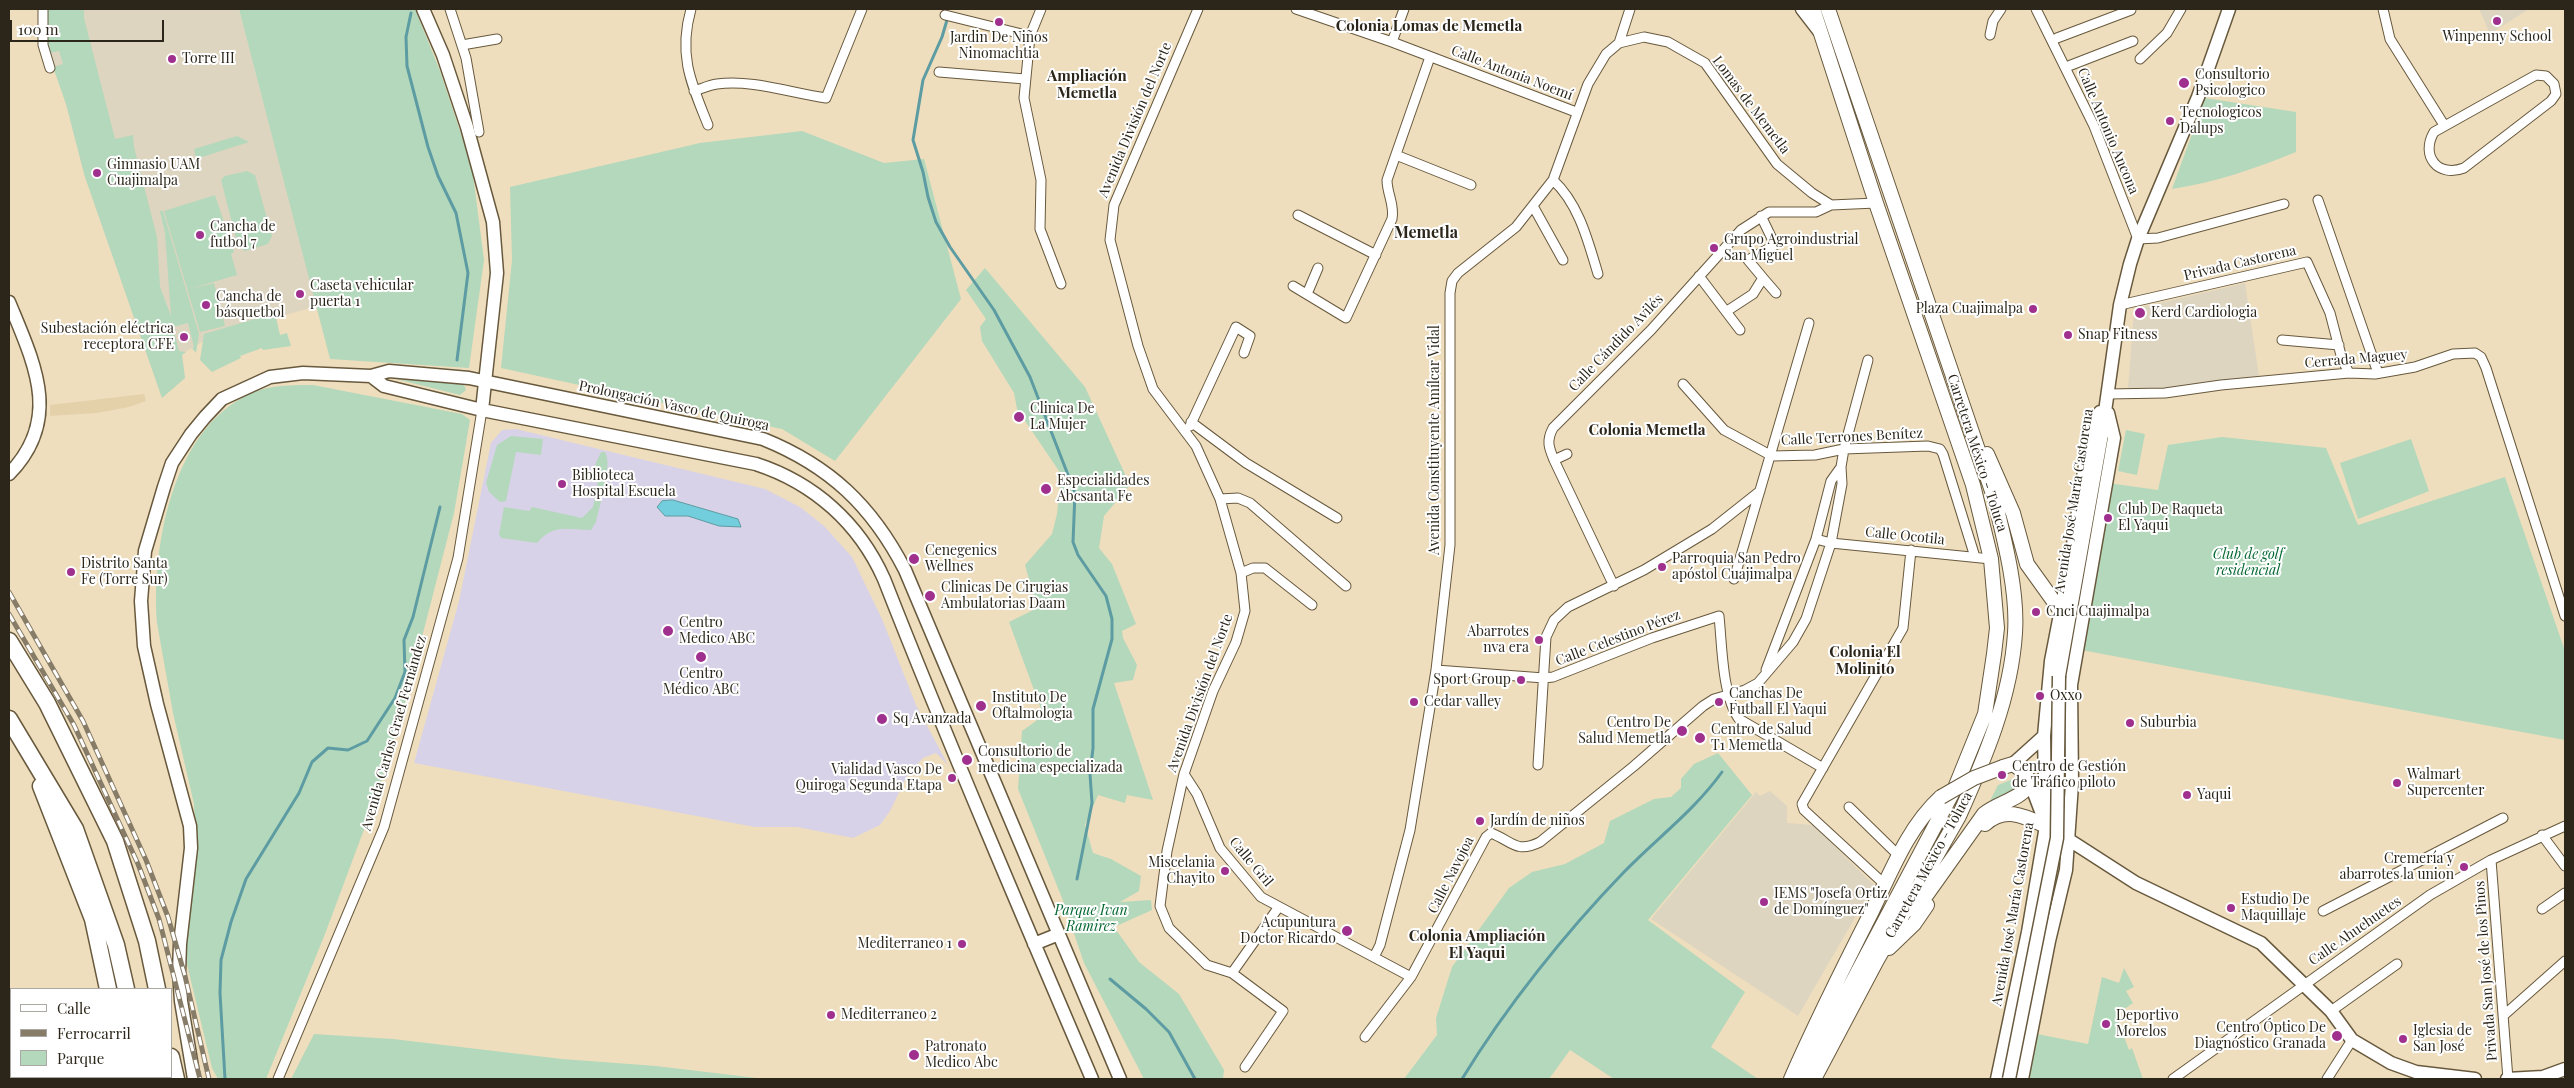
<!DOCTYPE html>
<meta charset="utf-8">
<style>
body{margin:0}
#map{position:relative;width:2574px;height:1088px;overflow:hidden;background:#eedebe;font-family:"Playfair Display",serif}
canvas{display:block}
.frame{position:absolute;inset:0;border:10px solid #2c261a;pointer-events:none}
.legend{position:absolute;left:10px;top:988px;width:162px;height:90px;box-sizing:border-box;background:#fff;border:1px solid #aba8a3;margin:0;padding:6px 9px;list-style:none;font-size:15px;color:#2c261a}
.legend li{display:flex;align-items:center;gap:10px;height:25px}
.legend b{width:25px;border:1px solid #aba8a3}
.scale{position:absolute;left:10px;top:20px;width:154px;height:22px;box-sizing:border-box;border:2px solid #2c261a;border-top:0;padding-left:6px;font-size:15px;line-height:18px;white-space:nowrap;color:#2c261a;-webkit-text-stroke:4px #fff;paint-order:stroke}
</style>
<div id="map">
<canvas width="2574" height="1088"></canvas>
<div class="frame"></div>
<ul class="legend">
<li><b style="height:6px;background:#fff"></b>Calle</li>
<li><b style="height:6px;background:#877c67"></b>Ferrocarril</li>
<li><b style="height:14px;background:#b4d8bb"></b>Parque</li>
</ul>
<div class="scale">100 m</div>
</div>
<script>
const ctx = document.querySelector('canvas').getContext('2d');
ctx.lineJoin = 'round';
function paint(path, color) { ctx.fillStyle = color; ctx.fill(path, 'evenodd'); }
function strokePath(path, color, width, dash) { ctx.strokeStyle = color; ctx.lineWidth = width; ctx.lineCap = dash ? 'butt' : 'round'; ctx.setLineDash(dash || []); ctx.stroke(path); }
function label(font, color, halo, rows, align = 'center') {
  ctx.font = font + ' "Playfair Display",serif'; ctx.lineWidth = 4; ctx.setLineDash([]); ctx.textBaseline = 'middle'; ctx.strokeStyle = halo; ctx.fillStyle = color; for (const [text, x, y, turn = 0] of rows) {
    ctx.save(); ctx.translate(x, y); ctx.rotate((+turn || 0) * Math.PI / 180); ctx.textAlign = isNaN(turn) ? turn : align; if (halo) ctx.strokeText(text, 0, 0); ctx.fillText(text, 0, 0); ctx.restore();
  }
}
paint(new Path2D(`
 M 144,394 L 146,401 L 129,407 L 97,413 L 50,416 L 50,405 Z`), '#e4d1aa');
paint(new Path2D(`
 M 46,9 L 239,9 L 318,306 L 219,333 L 200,343 L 182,354 L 185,378 L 162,398 L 84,174 L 66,104 L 46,45 Z
 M 2479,9 L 2529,9 L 2490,34 Z
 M 2245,283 L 2259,376 L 2176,390 L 2128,389 L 2134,309 Z
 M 1770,791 L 1787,806 L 1787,823 L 1813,825 L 1874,885 L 1798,1016 L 1651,919 L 1756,792 L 1760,796 Z`), '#ded5c0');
paint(new Path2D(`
 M 516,429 L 765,489 L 800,507 L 824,526 L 852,557 L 882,619 L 916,705 L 948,765 L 936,753 L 923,758 L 908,774 L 890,811 L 880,825 L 853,838 L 797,827 L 755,827 L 414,763 L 459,601 L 491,443 L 502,430 Z`), '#d8d2e8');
paint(new Path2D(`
 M 46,9 L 84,9 L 84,18 L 115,139 L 133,135 L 134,147 L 157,237 L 160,287 L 171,316 L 165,233 L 160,211 L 163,211 L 199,334 L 196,353 L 192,348 L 194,347 L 188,323 L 173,327 L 179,351 L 186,352 L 182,355 L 185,378 L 162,398 L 85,177 L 66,104 L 53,67 L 63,64 L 59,51 L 49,53 L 46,45 Z
 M 239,9 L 415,9 L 440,71 L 472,167 L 484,260 L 469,368 L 330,359 Z
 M 2205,98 L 2296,112 L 2296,152 C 2254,169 2217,182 2172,189 Z
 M 802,131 L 884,163 L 924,159 L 961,299 L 835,461 L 782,429 L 501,368 L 512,260 L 510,187 L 700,143 Z
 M 237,136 L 249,142 L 196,159 L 194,149 Z
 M 247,171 L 255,175 L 272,236 L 268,244 L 245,251 L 238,246 L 221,180 L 225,176 Z
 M 215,195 L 234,252 L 231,254 L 237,275 L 189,289 L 214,283 L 225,326 L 200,332 L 164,211 Z
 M 985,268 L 1085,387 L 1130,485 L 1104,516 L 1099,548 L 1112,564 L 1136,624 L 1122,631 L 1123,638 L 1137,665 L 1133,680 L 1114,683 L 1153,800 L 1127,795 L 1125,803 L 1098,795 L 1085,825 L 1093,853 L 1111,859 L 1141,876 L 1139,891 L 1120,902 L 1151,900 L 1152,910 L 1114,927 L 1139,962 L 1179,994 L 1224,1070 L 1223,1079 L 1144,1079 L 1084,963 L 1062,898 L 1018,789 L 1022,731 L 1036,721 L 1041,709 L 1009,622 L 1037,608 L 1025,565 L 1052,534 L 1057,514 L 1061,474 L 1017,409 L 1014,393 L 982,341 L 980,327 L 986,319 L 966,290 Z
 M 275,313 L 280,335 L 287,333 L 291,346 L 263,350 L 262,348 L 240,356 L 241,358 L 212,372 L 200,360 L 204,334 Z
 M 384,376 L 464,385 L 466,390 L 460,395 Z
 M 313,385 L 462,414 L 470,420 L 454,513 L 405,703 L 378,792 L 325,934 L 266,1079 L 218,1079 L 212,1068 L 185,956 L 196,863 L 194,804 L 173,713 L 157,623 C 151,543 175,412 267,388 C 282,385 298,385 313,385 Z
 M 2126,430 L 2145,434 L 2137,475 L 2118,471 Z
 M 511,436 L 543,439 L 541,455 L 516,452 L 506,501 L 500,502 L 489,492 L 486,483 L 497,445 Z
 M 2222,437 L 2326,448 L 2358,525 L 2505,477 L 2565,651 L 2565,740 L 2081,650 L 2108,483 L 2158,490 L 2168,445 Z
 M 2411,439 L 2429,491 L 2358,519 L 2340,463 Z
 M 601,452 L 605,452 C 613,464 599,507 596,522 L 591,530 C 568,530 554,523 537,543 L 501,538 L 499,534 L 504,507 L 529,511 L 532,507 L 582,518 L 593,507 L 600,470 L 595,465 Z
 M 1718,753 L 1752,795 L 1648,920 L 1745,992 L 1711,1047 L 1758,1079 L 1614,1079 L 1570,1050 L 1549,1079 L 1404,1079 L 1437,1035 L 1436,1018 L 1452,967 L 1509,888 L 1532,872 L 1565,864 L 1604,843 L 1610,821 L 1654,799 L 1671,797 L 1681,788 L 1681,779 L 1694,764 Z
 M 2018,777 L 2024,782 L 2028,790 L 1984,813 L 1998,785 Z
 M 2124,968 L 2134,987 L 2126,991 L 2133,1003 L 2116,1015 L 2129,1050 L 2132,1048 L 2143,1079 L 2027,1079 L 2037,1034 L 2088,1044 L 2102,977 L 2119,983 Z
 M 314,1034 L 393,1039 L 562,1059 L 656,1066 L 765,1079 L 291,1079 Z`), '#b4d8bb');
const water = new Path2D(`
 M 673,500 L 738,519 L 741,527 L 719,526 L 688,516 L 665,516 L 657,507 L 662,501 Z`);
paint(water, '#72cedc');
strokePath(water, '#5d9ca2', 1);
strokePath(new Path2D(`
 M 411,13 L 406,37 L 407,66 L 428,147 L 438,176 L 456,213 L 468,273 L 457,360
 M 947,20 L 942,37 L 923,80 L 913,140 L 923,172 L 928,197 L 936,222 L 950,247 L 994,310 L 1030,377 L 1075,493 L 1073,542 L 1078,555 L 1106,596 L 1112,619 L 1112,639 L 1093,709 L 1093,748 L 1090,774 L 1092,803 L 1077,879
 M 1110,979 L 1146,1009 L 1169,1032 L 1195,1079
 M 225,1079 L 220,993 L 221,960 L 231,922 L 246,879 L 299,793 L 312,762 L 328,748 L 348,750 L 367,741 L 395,698 L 405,672 L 404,640 L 413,617 L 440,507
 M 1462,1079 C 1506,1007 1565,933 1624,872 C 1657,838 1694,811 1722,772`), '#5d9ca2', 3);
const street = new Path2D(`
 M 43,9 L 43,45 L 50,68
 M 450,9 L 466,58 L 479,132
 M 691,9 C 678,55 691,83 708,125
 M 1041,9 L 1030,36 L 1024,98 L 1041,180 L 1040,229 L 1061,284
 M 1198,9 L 1114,205 L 1110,240 L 1138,346 L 1153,389 L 1196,446 L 1220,499 L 1241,573 L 1245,611 L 1236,642 L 1213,691 L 1184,774 L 1167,851 L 1160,906 L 1169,928 L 1207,965 L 1232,973 L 1283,1011 L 1245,1067
 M 1296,9 L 1392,42 L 1576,112
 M 2036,9 L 2094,126 L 2138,239 L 2158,238 L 2284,204
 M 2383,9 L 2390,39 L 2444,125
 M 945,15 L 1030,36
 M 1990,35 L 1993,21 L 2001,9
 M 2057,38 L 2131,10
 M 1392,42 L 1404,9
 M 1619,43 L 1630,9
 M 462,45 L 497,39
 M 2140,59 L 2167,33 L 2181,9
 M 2066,67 L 2133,41
 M 939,72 L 1025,79
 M 2536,75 L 2546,76 L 2554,84 L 2556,94 L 2551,101 L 2464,168 C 2438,178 2420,156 2434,132 Z
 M 694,91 C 701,89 709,85 717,84 C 751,79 791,93 826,98 L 862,9
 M 1396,155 L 1471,185
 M 1553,180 C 1579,204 1588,241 1598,274
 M 2318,200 L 2378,373
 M 1533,206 L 1563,260
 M 1298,215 L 1376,255
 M 1699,276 L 1740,330
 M 1763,278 L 1776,293
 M 1293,286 L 1346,318 L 1392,219 C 1395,205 1387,194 1387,180 L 1430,57
 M 1307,294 L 1318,268
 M 2120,305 L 2307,262 L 2330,313 L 2342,359 L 2349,373
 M 1727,311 L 1753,294 L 1763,278 L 1748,260 L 1775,245 L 1761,216
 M 2282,340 L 2339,345
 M 1683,384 L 1724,430 L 1772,456 L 1815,455 L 1844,449 L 1928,446 L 1940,449 L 1943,454 L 1975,557
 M 2107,394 L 2165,393 L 2221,385 L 2349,373 L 2375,374 L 2415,367 L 2453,354 L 2475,353 L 2481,357 L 2486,368 L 2565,616
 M 1191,422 L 1246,463 L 1337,518
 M 1190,426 L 1236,327 L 1250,336 L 1244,353
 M 1554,460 L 1567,454
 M 1220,499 L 1238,498 L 1250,503 L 1346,586
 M 1816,539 L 1831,543 L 1991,559
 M 1241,573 L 1253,568 L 1265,568 L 1312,605
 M 1734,579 L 1809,323
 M 1614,586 L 1554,460 C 1549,448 1546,441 1553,428 L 1651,330 L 1741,230 L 1769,212 L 1816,212 L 1831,205
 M 1436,670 L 1544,678 L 1553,677 L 1652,638 L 1719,616 C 1722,644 1722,696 1739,719 L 1823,768
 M 1766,670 L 1816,539 L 1831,481 L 1841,467
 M 1538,765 L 1546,637 L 1554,620 L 1568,607 L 1644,570 L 1712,529 L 1760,491
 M 1184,774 L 1197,794 L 1220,848 L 1261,897 L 1411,977
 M 1849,807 L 1894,851
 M 2542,835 L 2565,866
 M 2491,860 L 2508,1079
 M 1881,881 L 1804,810 L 1802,804 L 1903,628 L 1911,550
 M 2542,909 L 2565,893
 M 2323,911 L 2503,818
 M 1374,957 L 1380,945 L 1410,830 L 1436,670 L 1450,545 L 1450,293 L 1452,281 L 1458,273 L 1516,227 L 1553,180 L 1588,84 L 1606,54 L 1619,43 L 1644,37 L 1668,42 L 1705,63 L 1777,164 L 1812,193 L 1831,205 L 1876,203
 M 1232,973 L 1278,908
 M 2331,1011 L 2397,964
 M 2503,1016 L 2565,961
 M 1365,1037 L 1411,977 L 1486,837 L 1491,833 C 1512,841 1516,854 1540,842 L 1634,766 L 1703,706 L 1714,699 L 1745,690 L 1758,683 L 1793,642 L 1806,619 L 1831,543 L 1842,484 L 1841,467 L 1844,449 L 1868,360
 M 278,1079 L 384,827 L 458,558 L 482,410
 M 2173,1079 L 2430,895 L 2491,860 L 2565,826
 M 2327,1079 L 2352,1040`);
const secondary = new Path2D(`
 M 423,9 L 443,55 L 467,127 L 493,222 L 497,273 L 482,410
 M 1802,9 L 1819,31
 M 9,302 C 34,363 63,419 9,474
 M 371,376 L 384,386 L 482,410 L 756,464 C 814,483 859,523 884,579 C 950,747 1021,913 1092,1079
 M 2059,676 L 2101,440 L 2120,305 L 2130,264 L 2138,239 L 2198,97 L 2229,9
 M 2013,764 L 2044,736
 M 2028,777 L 2042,814
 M 2063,836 L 2136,883 L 2261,943 L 2331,1011 L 2352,1040 L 2391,1063 L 2416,1072 L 2475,1079
 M 1034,944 L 1059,934
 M 194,1079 L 181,1001 L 179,972 L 180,944 L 191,848 L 190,826 L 157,704 L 144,646 L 141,601 L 145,551 L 164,487 L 172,463 L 191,434 L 205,417 L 222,399 L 270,377 L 303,373 L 371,376 L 389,371 L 469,378 L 763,439 C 830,466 872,506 905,570 L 1120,1079
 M 1997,1079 L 2028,932 L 2046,826 L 2044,736 L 2051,661 L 2071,558 L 2085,465 L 2100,412
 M 2022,1079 L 2049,941 L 2066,870 L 2072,784 L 2071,685 L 2114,438 L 2108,413
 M 2507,1079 L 2543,1077 L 2565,1069`);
const primary = new Path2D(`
 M 1987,454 L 2013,513 L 2027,564 L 2060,610
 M 1985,824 C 2005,806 2024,816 2046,826
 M 1915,911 L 1984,814 C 2001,799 2055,792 2013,764 L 2003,767
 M 1889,948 L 1914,924 L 1927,905
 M 1791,1079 C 1816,1022 1844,966 1872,911 C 1891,872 1908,827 1941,797
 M 1801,1079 L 1955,788 L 1985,714 L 1994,654 L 1997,628 L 1991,559 L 1973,485 L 1876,203 L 1813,9
 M 1814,1079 L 1877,960 L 1959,816 C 1985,758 2011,697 2015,633 C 2018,591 2004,538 1994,497 L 1828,9`);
const highway = new Path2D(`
 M 9,641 L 47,703 L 115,841 L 147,941 L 157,989
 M 9,719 L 75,829 L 116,945 L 126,989
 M 41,786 L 93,919 L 108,989
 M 171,1057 L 176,1079
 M 127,1077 L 128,1079
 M 146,1077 L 147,1079`);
strokePath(street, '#68593d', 11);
strokePath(secondary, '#68593d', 15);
strokePath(primary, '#68593d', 16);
strokePath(highway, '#68593d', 19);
strokePath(street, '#fff', 9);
strokePath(secondary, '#fff', 12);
strokePath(primary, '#fff', 14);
strokePath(highway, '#fff', 16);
const rail = new Path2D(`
 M 9,592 L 83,721 L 146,860 L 168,917 L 185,976 L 209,1079
 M 9,614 L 74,725 L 138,864 L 159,919 L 200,1079`);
strokePath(rail, '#877c67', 5);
strokePath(rail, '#fff', 3, [9]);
const secondaryBridge = new Path2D(`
 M 2009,1079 L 2057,838 L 2059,676`);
const primaryBridge = new Path2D(`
 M 1941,797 L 1974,778 L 2003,767`);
strokePath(secondaryBridge, '#68593d', 15, []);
strokePath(primaryBridge, '#68593d', 16, []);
strokePath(secondaryBridge, '#fff', 12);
strokePath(primaryBridge, '#fff', 14);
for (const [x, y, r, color] of [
 [2497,21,5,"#9f308e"],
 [999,22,5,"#9f308e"],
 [172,59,5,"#9f308e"],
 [2184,83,6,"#9f308e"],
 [2170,121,5,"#9f308e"],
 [97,173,5,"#9f308e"],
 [200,235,5,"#9f308e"],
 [1714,248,5,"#9f308e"],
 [300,294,5,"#9f308e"],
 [206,305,5,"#9f308e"],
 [2033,309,5,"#9f308e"],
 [2140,313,6,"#9f308e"],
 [2068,335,5,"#9f308e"],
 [184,337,5,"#9f308e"],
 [1019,417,6,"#9f308e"],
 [562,484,5,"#9f308e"],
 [1046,489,6,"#9f308e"],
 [2108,518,5,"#9f308e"],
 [914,559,6,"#9f308e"],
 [1662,567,5,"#9f308e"],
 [71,572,5,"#9f308e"],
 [930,596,6,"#9f308e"],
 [2036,612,5,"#9f308e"],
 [668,631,6,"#9f308e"],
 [1539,640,5,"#9f308e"],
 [701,657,6,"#9f308e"],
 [1521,680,5,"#9f308e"],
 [2040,696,5,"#9f308e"],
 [1414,702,5,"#9f308e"],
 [1719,702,5,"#9f308e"],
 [981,706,6,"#9f308e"],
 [882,719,6,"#9f308e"],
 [2130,723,5,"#9f308e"],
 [1682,731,6,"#9f308e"],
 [1700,738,6,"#9f308e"],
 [967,760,6,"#9f308e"],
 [2002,775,5,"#9f308e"],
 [952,778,5,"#9f308e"],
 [2397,783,5,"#9f308e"],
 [2187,795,5,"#9f308e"],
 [1480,821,5,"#9f308e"],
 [2464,867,5,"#9f308e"],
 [1225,871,5,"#9f308e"],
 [1764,902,5,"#9f308e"],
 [2231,908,5,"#9f308e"],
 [1347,931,6,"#9f308e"],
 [962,944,5,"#9f308e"],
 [831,1015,5,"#9f308e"],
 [2106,1024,5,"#9f308e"],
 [2337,1036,6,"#9f308e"],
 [2403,1039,5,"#9f308e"],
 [914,1055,6,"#9f308e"]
]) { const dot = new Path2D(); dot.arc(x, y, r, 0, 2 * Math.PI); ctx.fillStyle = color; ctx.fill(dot); strokePath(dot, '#fff', 2); }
label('14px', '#2c261a', '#fff', [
 ["Winpenny School",2497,37,"center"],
 ["Jardin De Niños",999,38,"center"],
 ["Ninomachtia",999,54,"center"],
 ["Torre III",182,59],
 ["Consultorio",2195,75],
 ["Psicologico",2195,91],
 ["Tecnologicos",2180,113],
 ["Dalups",2180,129],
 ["Gimnasio UAM",107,165],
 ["Cuajimalpa",107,181],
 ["Cancha de",210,227],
 ["futbol 7",210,243],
 ["Grupo Agroindustrial",1724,240],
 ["San Miguel",1724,256],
 ["Caseta vehicular",310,286],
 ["puerta 1",310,302],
 ["Cancha de",216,297],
 ["básquetbol",216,313],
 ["Plaza Cuajimalpa",2023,309,"right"],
 ["Kerd Cardiologia",2151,313],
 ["Subestación eléctrica",174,329,"right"],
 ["receptora CFE",174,345,"right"],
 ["Snap Fitness",2078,335],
 ["Clinica De",1030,409],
 ["La Mujer",1030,425],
 ["Biblioteca",572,476],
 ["Hospital Escuela",572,492],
 ["Especialidades",1057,481],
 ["Abcsanta Fe",1057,497],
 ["Club De Raqueta",2118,510],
 ["El Yaqui",2118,526],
 ["Cenegenics",925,551],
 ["Wellnes",925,567],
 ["Parroquia San Pedro",1672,559],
 ["apóstol Cuajimalpa",1672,575],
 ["Distrito Santa",81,564],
 ["Fe (Torre Sur)",81,580],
 ["Clinicas De Cirugias",941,588],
 ["Ambulatorias Daam",941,604],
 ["Cnci Cuajimalpa",2046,612],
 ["Centro",679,623],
 ["Medico ABC",679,639],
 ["Abarrotes",1529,632,"right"],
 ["nva era",1529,648,"right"],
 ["Centro",701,674,"center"],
 ["Médico ABC",701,690,"center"],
 ["Sport Group",1511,680,"right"],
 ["Canchas De",1729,694],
 ["Futball El Yaqui",1729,710],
 ["Oxxo",2050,696],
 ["Instituto De",992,698],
 ["Oftalmologia",992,714],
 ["Cedar valley",1424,702],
 ["Sq Avanzada",893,719],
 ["Centro De",1671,723,"right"],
 ["Salud Memetla",1671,739,"right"],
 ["Suburbia",2140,723],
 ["Centro de Salud",1711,730],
 ["T1 Memetla",1711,746],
 ["Consultorio de",978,752],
 ["medicina especializada",978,768],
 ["Centro de Gestión",2012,767],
 ["de Tráfico piloto",2012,783],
 ["Vialidad Vasco De",942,770,"right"],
 ["Quiroga Segunda Etapa",942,786,"right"],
 ["Walmart",2407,775],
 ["Supercenter",2407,791],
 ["Yaqui",2197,795],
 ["Jardín de niños",1490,821],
 ["Cremería y",2454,859,"right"],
 ["abarrotes la union",2454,875,"right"],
 ["Miscelania",1215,863,"right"],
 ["Chayito",1215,879,"right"],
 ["IEMS \"Josefa Ortiz",1774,894],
 ["de Domínguez\"",1774,910],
 ["Estudio De",2241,900],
 ["Maquillaje",2241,916],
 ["Acupuntura",1336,923,"right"],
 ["Doctor Ricardo",1336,939,"right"],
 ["Mediterraneo 1",952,944,"right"],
 ["Mediterraneo 2",841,1015],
 ["Deportivo",2116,1016],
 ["Morelos",2116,1032],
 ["Centro Óptico De",2326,1028,"right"],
 ["Diagnóstico Granada",2326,1044,"right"],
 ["Iglesia de",2413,1031],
 ["San José",2413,1047],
 ["Patronato",925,1047],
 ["Medico Abc",925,1063]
], 'left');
label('14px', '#2c261a', '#fff', [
 ["Calle Antonia Noemí",1512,73,21],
 ["Lomas de Memetla",1751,105,53],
 ["Avenida División del Norte",1135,120,-67],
 ["Calle Antonio Ancona",2108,131,67],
 ["Privada Castorena",2240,263,-13],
 ["Calle Cándido Avilés",1616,343,-46],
 ["Cerrada Maguey",2356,359,-5],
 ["Prolongación Vasco de Quiroga",674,406,12],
 ["Calle Terrones Benítez",1852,437,-3],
 ["Avenida Constituyente Amílcar Vidal",1435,440,-90],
 ["Carretera México - Toluca",1977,453,72],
 ["Avenida José María Castorena",2074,501,-81],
 ["Calle Ocotila",1905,536,6],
 ["Calle Celestino Pérez",1618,638,-21],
 ["Avenida División del Norte",1200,693,-70],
 ["Avenida Carlos Graef Fernández",394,733,-74],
 ["Calle Gril",1251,862,50],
 ["Carretera México - Toluca",1929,865,-61],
 ["Calle Navojoa",1451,875,-63],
 ["Avenida José María Castorena",2013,914,-80],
 ["Calle Ahuehuetes",2355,931,-35],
 ["Privada San José de los Pinos",2486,971,-94]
]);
label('italic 14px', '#046830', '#fff', [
 ["Club de golf",2248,555],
 ["residencial",2248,571],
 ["Parque Ivan",1091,911],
 ["Ramirez",1091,927]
]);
label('bold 15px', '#2c261a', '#fff', [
 ["Colonia Lomas de Memetla",1429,26],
 ["Ampliación",1087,76],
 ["Memetla",1087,93],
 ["Colonia Memetla",1647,430],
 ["Colonia El",1865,652],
 ["Molinito",1865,669],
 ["Colonia Ampliación",1477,936],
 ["El Yaqui",1477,953]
]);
label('bold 16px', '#2c261a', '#fff', [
 ["Memetla",1426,233]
]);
</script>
